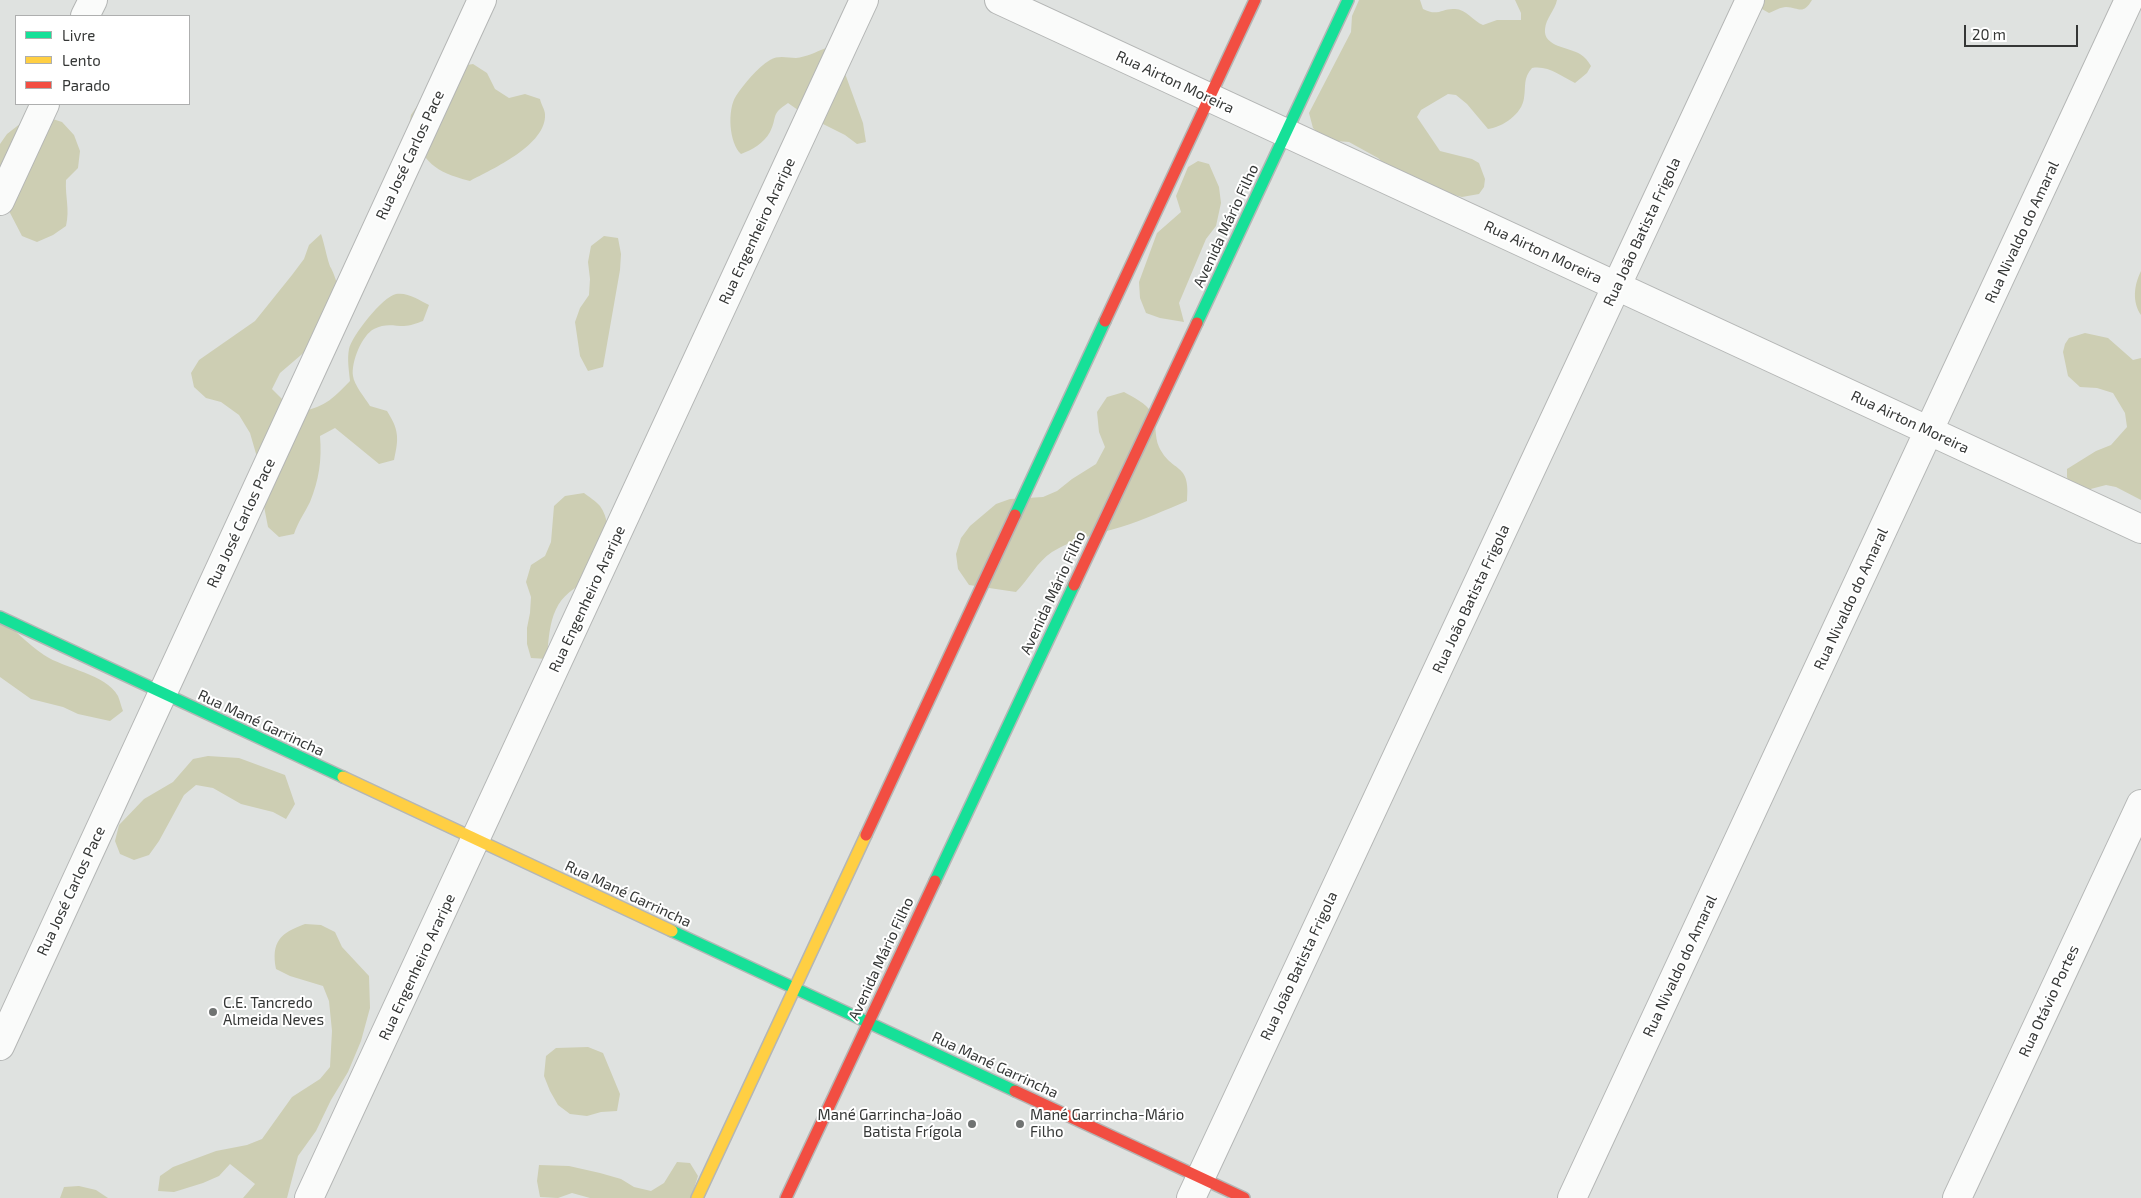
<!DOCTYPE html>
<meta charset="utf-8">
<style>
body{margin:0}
#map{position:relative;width:2141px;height:1198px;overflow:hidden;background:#dfe2e0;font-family:"Exo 2",sans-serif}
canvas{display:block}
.legend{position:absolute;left:15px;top:15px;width:175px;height:90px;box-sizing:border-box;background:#fff;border:1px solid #aeafaf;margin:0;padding:6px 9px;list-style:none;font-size:15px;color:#353736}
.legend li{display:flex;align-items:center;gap:10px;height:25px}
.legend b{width:25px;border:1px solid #aeafaf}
.scale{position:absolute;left:1964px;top:25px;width:114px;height:22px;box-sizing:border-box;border:2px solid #353736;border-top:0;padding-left:6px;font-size:15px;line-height:18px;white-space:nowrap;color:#353736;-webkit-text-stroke:4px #fff;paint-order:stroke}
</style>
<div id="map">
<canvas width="2141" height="1198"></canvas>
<ul class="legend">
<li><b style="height:6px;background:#16e098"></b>Livre</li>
<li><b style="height:6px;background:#ffcf43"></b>Lento</li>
<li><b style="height:6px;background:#f24e42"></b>Parado</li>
</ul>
<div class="scale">20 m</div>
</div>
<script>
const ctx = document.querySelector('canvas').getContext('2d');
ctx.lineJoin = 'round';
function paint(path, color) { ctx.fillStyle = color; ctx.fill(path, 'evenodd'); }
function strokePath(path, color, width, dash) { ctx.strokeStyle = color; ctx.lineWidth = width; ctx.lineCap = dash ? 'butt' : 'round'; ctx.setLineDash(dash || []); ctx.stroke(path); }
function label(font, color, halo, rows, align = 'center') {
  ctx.font = font + ' "Exo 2",sans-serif'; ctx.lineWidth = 4; ctx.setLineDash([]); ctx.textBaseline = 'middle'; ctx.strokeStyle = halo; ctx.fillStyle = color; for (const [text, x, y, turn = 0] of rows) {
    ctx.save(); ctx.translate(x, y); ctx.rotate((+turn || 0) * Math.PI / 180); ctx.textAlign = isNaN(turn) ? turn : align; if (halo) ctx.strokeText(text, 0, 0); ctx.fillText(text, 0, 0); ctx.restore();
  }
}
paint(new Path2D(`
 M 1359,0 L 1420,0 L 1423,9 C 1438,17 1442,8 1455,9 C 1466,9 1473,21 1483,25 L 1497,20 L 1521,20 L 1521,13 L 1515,0 L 1557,0 C 1555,10 1546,18 1545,29 C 1543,47 1569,47 1580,54 C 1585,57 1588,61 1591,66 L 1587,73 L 1575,83 C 1561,76 1548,65 1532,68 C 1523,78 1526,86 1524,98 C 1522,114 1503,127 1488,129 L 1467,104 L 1456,95 L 1448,94 L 1421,110 L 1417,117 L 1440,151 L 1472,159 L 1479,163 L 1485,179 L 1484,187 L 1479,194 L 1462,197 L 1446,193 L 1389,168 L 1378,158 L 1349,142 L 1324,140 L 1313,128 L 1309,113 L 1351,32 L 1352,16 Z
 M 1757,0 L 1812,0 C 1803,15 1800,8 1786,7 C 1781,7 1774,11 1769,13 L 1762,9 Z
 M 826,48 L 834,50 L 839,57 L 863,123 L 866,142 L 857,144 L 845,135 L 805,115 L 788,103 C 770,115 778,116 770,132 C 764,143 752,150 741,154 C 729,143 727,110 736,96 C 744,84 757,68 770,60 C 779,55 787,58 796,58 C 806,57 816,52 826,48 Z
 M 473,64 L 487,73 L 495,89 L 509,98 L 525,94 L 540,99 C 541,104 545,110 545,114 C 547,145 492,169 470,181 C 432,171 427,163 408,130 L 411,115 L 421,100 L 456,67 Z
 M 34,113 L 62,122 L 74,135 L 80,151 L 78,168 L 66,180 C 65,197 70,209 66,226 L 53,235 L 37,242 L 22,236 L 8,209 L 0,216 L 0,144 L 7,134 Z
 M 1198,161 L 1209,164 L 1219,187 L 1221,203 L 1216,226 L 1206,239 L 1179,303 L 1184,322 L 1160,318 L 1146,313 L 1140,298 L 1139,282 L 1157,233 L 1181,212 L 1176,196 L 1188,167 Z
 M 321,234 C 324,242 328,263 331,268 C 334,274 336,280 338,287 L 308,349 L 280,373 L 272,389 L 296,413 C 324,407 331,401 350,381 C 349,370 347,360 349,349 C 352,336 382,297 396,294 C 408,292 419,300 429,305 L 423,321 C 417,323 410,326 404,326 C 394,326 385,323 374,329 C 362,335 351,362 353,376 C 354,385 365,398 370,406 L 387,411 C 399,430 399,438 394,460 L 379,464 L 335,428 L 320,436 C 322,460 319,480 310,502 C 304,514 298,522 294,534 L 279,537 L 268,527 L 262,496 L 259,464 L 250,433 L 239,415 L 221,402 L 206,398 L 194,387 L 191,373 L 199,360 L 255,321 L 292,275 L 304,259 L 309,245 Z
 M 604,236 L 618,238 L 621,254 L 620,270 L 603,367 L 588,371 L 580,356 L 575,322 L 580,308 L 589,295 L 590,279 L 588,262 L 591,246 Z
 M 2141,271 L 2141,315 C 2132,302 2134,285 2141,271 Z
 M 2085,333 L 2108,338 L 2133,360 L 2141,358 L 2141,500 L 2116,487 L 2106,485 L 2083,491 L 2069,484 L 2067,477 L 2067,469 L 2096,451 L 2111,445 L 2127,427 L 2125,413 L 2113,393 L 2097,388 L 2080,387 L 2068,376 L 2063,352 L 2065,344 L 2069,338 Z
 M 1124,392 C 1133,397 1146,403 1152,413 C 1157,422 1154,437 1159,447 C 1172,474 1191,461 1187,501 C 1165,510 1144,520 1121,527 C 1098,534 1073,539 1052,552 C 1037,562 1029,579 1016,592 L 969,585 L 958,569 L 956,554 L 961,538 L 970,526 L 996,504 L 1010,499 L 1043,497 L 1057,491 L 1072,479 L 1096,464 L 1105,447 L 1099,432 L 1097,412 L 1107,397 Z
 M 584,493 C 589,497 596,501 600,506 C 616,529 602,556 594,579 C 552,594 550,619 547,659 L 531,658 L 527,644 L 527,628 L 530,613 L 531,597 L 526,582 L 531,565 L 545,556 L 551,542 L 554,506 L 565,496 Z
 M 0,617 C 14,630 28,644 44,655 C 65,669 106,674 118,696 C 120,701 121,706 123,711 L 110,721 L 78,714 L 63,707 L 31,699 L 0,677 Z
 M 208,756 L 239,758 L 285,775 L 295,804 L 286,819 L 273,812 L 241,804 L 213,788 L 196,785 L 184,795 L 159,841 L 149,855 L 134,860 L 120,854 L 115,841 L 119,825 L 144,799 L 173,782 L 193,759 Z
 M 305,924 L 321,925 L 335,932 L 342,947 L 369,976 L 370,1008 L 361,1041 L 348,1072 L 331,1100 L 316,1131 L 298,1156 L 287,1198 L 243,1198 L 255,1184 L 230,1164 L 219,1176 L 203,1183 L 174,1192 L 158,1191 L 160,1176 L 173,1167 L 216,1151 L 247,1145 L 262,1139 L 292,1097 L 320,1079 L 330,1067 L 332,1031 L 329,1001 L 323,986 L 290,976 L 276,969 C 271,942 280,933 305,924 Z
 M 588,1047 L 603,1053 L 620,1094 L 617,1111 L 601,1112 L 587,1116 L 570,1114 L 558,1105 L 550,1091 L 544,1076 L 546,1056 L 556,1048 Z
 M 677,1162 L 690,1163 L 698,1176 L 691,1198 L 590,1198 L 572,1193 L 558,1198 L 540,1197 L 537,1181 L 539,1165 L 569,1166 L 600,1173 L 621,1179 L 634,1187 L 651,1191 L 664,1183 Z
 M 79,1186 L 96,1190 L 108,1198 L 60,1198 L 64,1187 Z`), '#cdceb3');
const street = new Path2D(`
 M 999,0 L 2141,529
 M 85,16 L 93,0
 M 0,201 L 45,104
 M 0,1046 L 482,0
 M 309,1198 L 864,0
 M 1191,1198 L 1750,0
 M 1572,1198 L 2129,0
 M 1957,1198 L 2141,804`);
const fast = new Path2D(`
 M 1197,323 L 1348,0
 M 1015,515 L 1105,321
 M 0,617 L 343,777
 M 935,881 L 1074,585
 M 672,931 L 1015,1091`);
const slow = new Path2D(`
 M 343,777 L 672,931
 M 697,1198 L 866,835`);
const jam = new Path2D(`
 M 1105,321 L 1255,0
 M 1074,585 L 1197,323
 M 866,835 L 1015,515
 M 1015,1091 L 1244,1198
 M 786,1198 L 935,881`);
strokePath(street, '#b4b6b5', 30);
strokePath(fast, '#b4b6b5', 14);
strokePath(slow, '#b4b6b5', 14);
strokePath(jam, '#b4b6b5', 14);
strokePath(street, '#fafbfa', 28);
strokePath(fast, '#16e098', 11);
strokePath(slow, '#ffcf43', 11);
strokePath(jam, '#f24e42', 11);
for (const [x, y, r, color] of [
 [213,1012,5,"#707372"],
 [972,1124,5,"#707372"],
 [1020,1124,5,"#707372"]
]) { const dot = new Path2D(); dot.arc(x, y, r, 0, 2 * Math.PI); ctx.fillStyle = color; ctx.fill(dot); strokePath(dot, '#fff', 2); }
label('15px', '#353736', '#fff', [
 ["Rua Airton Moreira",1175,82,25],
 ["Rua José Carlos Pace",410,155,-65],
 ["Avenida Mário Filho",1226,226,-65],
 ["Rua Engenheiro Araripe",757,231,-65],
 ["Rua João Batista Frigola",1642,232,-65],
 ["Rua Nivaldo do Amaral",2022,232,-65],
 ["Rua Airton Moreira",1543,252,25],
 ["Rua Airton Moreira",1910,422,25],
 ["Rua José Carlos Pace",241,523,-65],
 ["Avenida Mário Filho",1053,593,-65],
 ["Rua Engenheiro Araripe",587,599,-65],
 ["Rua João Batista Frigola",1471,599,-65],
 ["Rua Nivaldo do Amaral",1851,599,-65],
 ["Rua Mané Garrincha",261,723,25],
 ["Rua José Carlos Pace",71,891,-65],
 ["Rua Mané Garrincha",628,894,25],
 ["Avenida Mário Filho",881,959,-65],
 ["Rua João Batista Frigola",1299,966,-65],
 ["Rua Nivaldo do Amaral",1680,966,-65],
 ["Rua Engenheiro Araripe",417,967,-65],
 ["Rua Otávio Portes",2049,1001,-65],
 ["Rua Mané Garrincha",995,1065,25]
]);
label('15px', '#353736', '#fff', [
 ["C.E. Tancredo",223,1003],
 ["Almeida Neves",223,1020],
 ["Mané Garrincha-João",962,1115,"right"],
 ["Batista Frígola",962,1132,"right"],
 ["Mané Garrincha-Mário",1030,1115],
 ["Filho",1030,1132]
], 'left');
</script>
